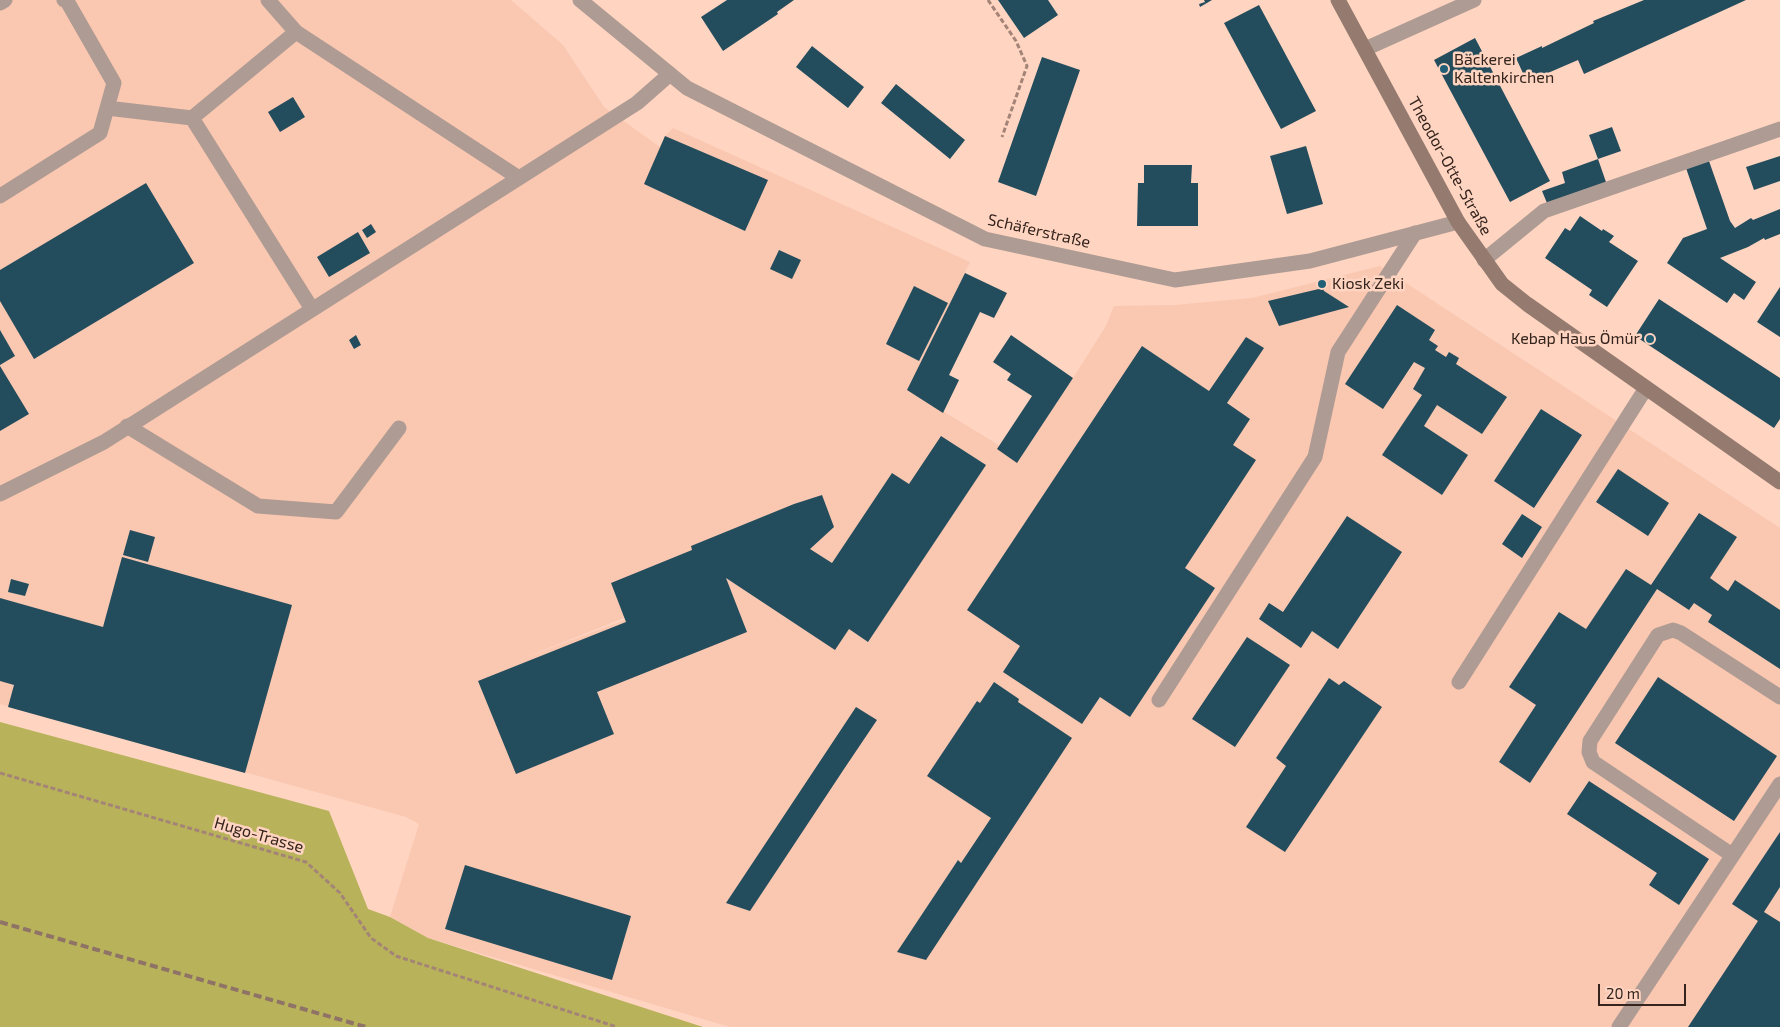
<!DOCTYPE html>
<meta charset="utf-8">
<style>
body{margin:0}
#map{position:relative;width:1780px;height:1027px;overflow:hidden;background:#ffd4c1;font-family:"Exo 2",sans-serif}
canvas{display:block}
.scale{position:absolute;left:1598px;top:984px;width:88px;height:22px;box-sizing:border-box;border:2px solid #34241d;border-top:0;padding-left:6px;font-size:15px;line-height:18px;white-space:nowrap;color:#34241d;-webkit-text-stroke:4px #ffd4c1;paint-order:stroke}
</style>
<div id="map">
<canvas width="1780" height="1027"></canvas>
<div class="scale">20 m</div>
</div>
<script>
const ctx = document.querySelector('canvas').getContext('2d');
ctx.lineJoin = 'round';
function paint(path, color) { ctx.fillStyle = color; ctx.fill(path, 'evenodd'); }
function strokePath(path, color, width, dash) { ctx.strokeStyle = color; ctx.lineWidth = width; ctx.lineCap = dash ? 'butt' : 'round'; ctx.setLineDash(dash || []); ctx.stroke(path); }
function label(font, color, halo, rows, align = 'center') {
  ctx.font = font + ' "Exo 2",sans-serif'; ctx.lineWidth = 5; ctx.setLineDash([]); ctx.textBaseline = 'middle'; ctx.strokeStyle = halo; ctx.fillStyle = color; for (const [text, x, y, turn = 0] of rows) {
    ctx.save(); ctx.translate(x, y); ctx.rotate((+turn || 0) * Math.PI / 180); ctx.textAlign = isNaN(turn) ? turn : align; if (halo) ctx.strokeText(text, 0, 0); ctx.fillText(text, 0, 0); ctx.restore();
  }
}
paint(new Path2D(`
 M 0,0 L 511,0 L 563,45 L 604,107 L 660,147 L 665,136 L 673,128 L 970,262 L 908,390 L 1020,458 L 1073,378 L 1106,326 L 1114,306 L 1175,305 L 1252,298 L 1380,266 L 1780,528 L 1780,1027 L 730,1027 L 428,938 L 390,917 L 419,824 L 406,817 L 0,704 ZM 806,545 L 810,549 L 509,664 Z`), '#fac7b1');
paint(new Path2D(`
 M 0,722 L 329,811 L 368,909 L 390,917 L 428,938 L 703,1027 L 0,1027 Z`), '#b8b25a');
paint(new Path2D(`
 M 727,0 L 794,0 L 777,12 L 778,14 L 723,51 L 701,17 Z
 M 998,0 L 1048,0 L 1058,15 L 1024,38 Z
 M 1204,0 L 1212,0 L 1200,7 L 1199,4 L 1205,2 Z
 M 1644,0 L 1746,0 L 1584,74 L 1578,60 L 1527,82 L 1516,58 L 1542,46 L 1542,48 L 1594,23 L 1593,21 Z
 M 1259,5 L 1316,111 L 1281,129 L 1224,23 Z
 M 1475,38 L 1550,181 L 1510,202 L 1434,60 Z
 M 812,46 L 864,87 L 848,108 L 796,67 Z
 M 1042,57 L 1080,70 L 1036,196 L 998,182 Z
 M 896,84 L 965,140 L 950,159 L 881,103 Z
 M 293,97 L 305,117 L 280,132 L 268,112 Z
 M 1612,127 L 1621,151 L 1598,159 L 1589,135 Z
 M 665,136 L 768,180 L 745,231 L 644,184 Z
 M 1306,146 L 1323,204 L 1287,214 L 1270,156 Z
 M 1780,156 L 1780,181 L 1754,190 L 1746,167 Z
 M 1598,159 L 1606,182 L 1547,203 L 1542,191 L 1565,183 L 1562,172 Z
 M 1709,161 L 1730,221 L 1735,228 L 1751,218 L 1753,220 L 1780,209 L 1780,234 L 1765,240 L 1764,238 L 1748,247 L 1720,258 L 1756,282 L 1744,300 L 1734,293 L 1727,303 L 1667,263 L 1683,238 L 1707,229 L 1686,168 Z
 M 1144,165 L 1192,165 L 1191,183 L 1198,183 L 1198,226 L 1137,226 L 1138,183 L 1144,183 Z
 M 146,183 L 194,263 L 34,359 L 0,301 L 0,270 Z
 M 1580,216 L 1602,231 L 1603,229 L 1614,236 L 1609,242 L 1638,261 L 1607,307 L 1589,295 L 1592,290 L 1545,258 L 1565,228 L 1570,231 Z
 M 371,224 L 376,232 L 367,238 L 362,230 Z
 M 358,232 L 370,253 L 329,277 L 317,257 Z
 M 779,250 L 801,260 L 792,279 L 770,269 Z
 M 965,273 L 1007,293 L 994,318 L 980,312 L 949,375 L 959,380 L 943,413 L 907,390 Z
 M 914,286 L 948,303 L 919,361 L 886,344 Z
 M 1780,287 L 1780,337 L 1757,322 Z
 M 1323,288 L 1324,291 L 1349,307 L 1279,326 L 1268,301 Z
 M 1659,299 L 1780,378 L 1780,419 L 1774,428 L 1635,336 Z
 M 1397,305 L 1435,330 L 1429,340 L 1438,346 L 1435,350 L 1446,357 L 1449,352 L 1459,358 L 1456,364 L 1507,397 L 1482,434 L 1437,405 L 1424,426 L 1468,455 L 1442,495 L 1382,455 L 1422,395 L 1413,389 L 1425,368 L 1414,362 L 1383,409 L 1345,384 Z
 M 0,330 L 15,356 L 0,365 Z
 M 356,335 L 361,345 L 354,349 L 349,340 Z
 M 1011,335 L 1073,378 L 1017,463 L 997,449 L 1032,396 L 1007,380 L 1011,374 L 993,362 Z
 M 1246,337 L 1264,348 L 1227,403 L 1250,419 L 1233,445 L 1256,460 L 1185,568 L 1215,588 L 1130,717 L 1100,697 L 1082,724 L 1003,672 L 1020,646 L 967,610 L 1142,346 L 1209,391 Z
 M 0,366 L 29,414 L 0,431 Z
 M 1541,409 L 1582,435 L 1534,508 L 1494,481 Z
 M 941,436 L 986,465 L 868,642 L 849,629 L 835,650 L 726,578 L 747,632 L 597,692 L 614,734 L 516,774 L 478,681 L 626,622 L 611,583 L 692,550 L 691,546 L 794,504 L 822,495 L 834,527 L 810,549 L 832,563 L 892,473 L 909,484 Z
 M 1618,469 L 1669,503 L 1648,536 L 1596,502 Z
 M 1699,513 L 1737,537 L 1710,578 L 1728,591 L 1735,580 L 1780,610 L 1780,669 L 1708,622 L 1712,615 L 1694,603 L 1689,610 L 1657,589 L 1530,783 L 1499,762 L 1536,705 L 1509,687 L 1559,612 L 1586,629 L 1626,569 L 1651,585 Z
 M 1522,514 L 1542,527 L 1522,558 L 1502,544 Z
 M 1347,516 L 1402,552 L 1338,649 L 1312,631 L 1301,648 L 1259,619 L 1269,603 L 1283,612 Z
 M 130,530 L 155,537 L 148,562 L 123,555 Z
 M 122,557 L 292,605 L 245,773 L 8,707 L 14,685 L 0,681 L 0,598 L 103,627 Z
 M 11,579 L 29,584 L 25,596 L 8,592 Z
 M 1247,637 L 1290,665 L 1235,747 L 1192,719 Z
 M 1658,677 L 1777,756 L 1734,821 L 1615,743 Z
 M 1329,678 L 1339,685 L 1344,681 L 1382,707 L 1285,852 L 1246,827 L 1286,766 L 1276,758 Z
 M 994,682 L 1019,699 L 1018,702 L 1072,738 L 926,960 L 897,952 L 958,860 L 961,863 L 991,818 L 927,776 L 977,701 L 980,703 Z
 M 856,707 L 877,720 L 844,769 L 750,911 L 726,903 Z
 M 1589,781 L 1709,859 L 1679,905 L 1649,885 L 1657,873 L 1567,814 Z
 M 1780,832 L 1780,887 L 1764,912 L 1780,922 L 1780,1027 L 1688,1027 L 1758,921 L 1732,904 Z
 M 465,865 L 631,916 L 612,980 L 445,929 Z`), '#234d5d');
strokePath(new Path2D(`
 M 988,0 L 1016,41 L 1027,66 L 1002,137
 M 0,773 L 306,862 L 340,893 L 371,938 L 396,956 L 617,1027`), '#a38477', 3, [5, 2.5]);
strokePath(new Path2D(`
 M 268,0 L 296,32 L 519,178
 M 0,3 L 5,0
 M 107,108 L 192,118 L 296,32
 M 192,118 L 312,309
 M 0,196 L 100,133 L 114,83 L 67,1 L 64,0
 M 1484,260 L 1544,211 L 1780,129
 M 127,426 L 258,506 L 336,512 L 399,428
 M 0,494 L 104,442 L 637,103 L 670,74
 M 1459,682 L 1646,388
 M 1159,700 L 1315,457 L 1338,352 L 1415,233
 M 1732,855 L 1593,762 L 1589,752 L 1590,741 L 1658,635 L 1673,630 L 1681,633 L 1780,697
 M 1619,1027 L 1780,784`), '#ae9b93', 15);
strokePath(new Path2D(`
 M 580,0 L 687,88 L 985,239 L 1175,280 L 1310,261 L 1458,222
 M 1365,49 L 1474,0`), '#ae9b93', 15);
strokePath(new Path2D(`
 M 1338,0 L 1458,222 L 1502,284 L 1527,304 L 1780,482`), '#957b6f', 15);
strokePath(new Path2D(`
 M 0,922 L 366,1027`), '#8f7367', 4, [8, 4]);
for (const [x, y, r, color] of [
 [1444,69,5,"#205f75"],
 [1322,284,5,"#205f75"],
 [1650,339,5,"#205f75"]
]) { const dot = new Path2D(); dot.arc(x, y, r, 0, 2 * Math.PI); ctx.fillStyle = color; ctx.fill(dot); strokePath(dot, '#ffd4c1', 2); }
label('16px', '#34241d', '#ffd4c1', [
 ["Bäckerei",1454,60],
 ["Kaltenkirchen",1454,78],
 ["Kiosk Zeki",1332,284],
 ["Kebap Haus Ömür",1640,339,"right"]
], 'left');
label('16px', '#34241d', '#ffd4c1', [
 ["Theodor-Otte-Straße",1450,166,61],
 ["Schäferstraße",1039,231,13],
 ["Hugo-Trasse",259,835,16]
]);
</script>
